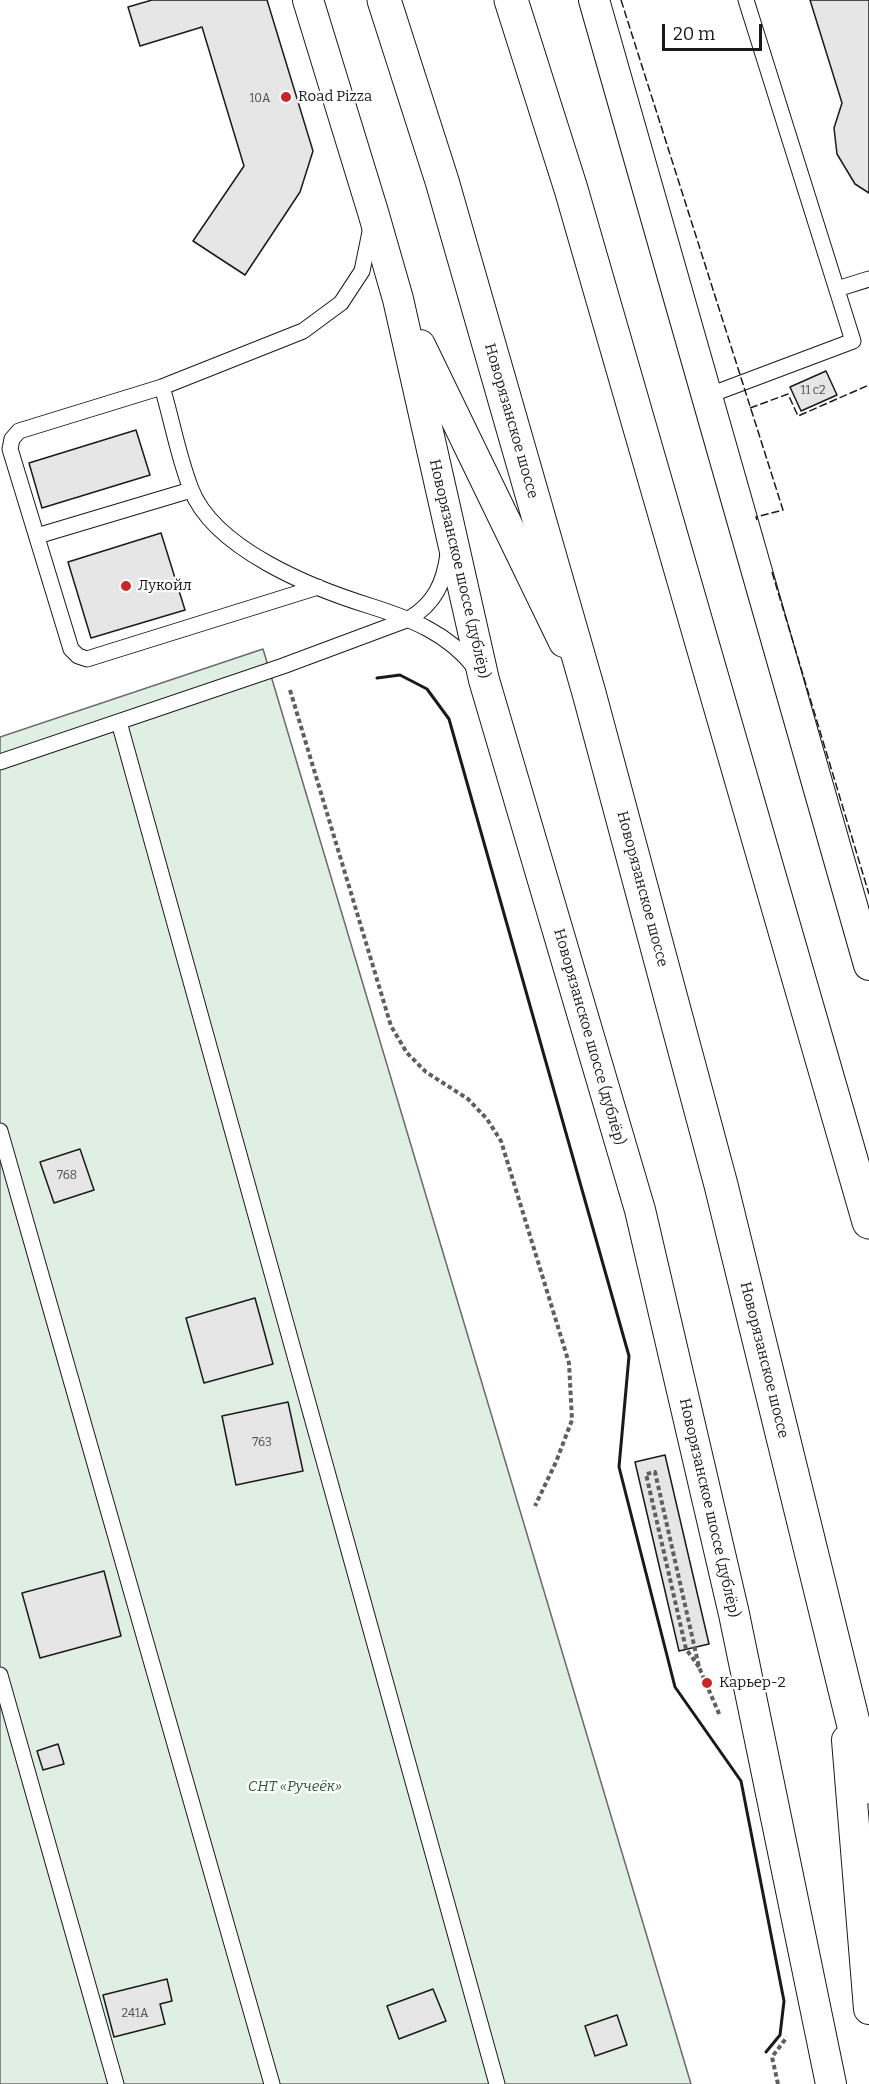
<!DOCTYPE html>
<meta charset="utf-8">
<style>
body{margin:0}
#map{position:relative;width:869px;height:2084px;overflow:hidden;background:#fff;font-family:Bitter,serif}
canvas{display:block}
.scale{position:absolute;left:662px;top:24px;width:100px;height:27px;box-sizing:border-box;border:3px solid #1a1a1a;border-top:0;padding-left:8px;font-size:18px;line-height:21px;white-space:nowrap;color:#1a1a1a;-webkit-text-stroke:4px #fff;paint-order:stroke}
</style>
<div id="map">
<canvas width="869" height="2084"></canvas>
<div class="scale">20 m</div>
</div>
<script>
const ctx = document.querySelector('canvas').getContext('2d');
ctx.lineJoin = 'round';
function paint(path, color) { ctx.fillStyle = color; ctx.fill(path, 'evenodd'); }
function strokePath(path, color, width, dash) { ctx.strokeStyle = color; ctx.lineWidth = width; ctx.lineCap = dash ? 'butt' : 'round'; ctx.setLineDash(dash || []); ctx.stroke(path); }
function label(font, color, halo, rows, align = 'center') {
  ctx.font = font + ' Bitter,serif'; ctx.lineWidth = 4.5; ctx.setLineDash([]); ctx.textBaseline = 'middle'; ctx.strokeStyle = halo; ctx.fillStyle = color; for (const [text, x, y, turn = 0] of rows) {
    ctx.save(); ctx.translate(x, y); ctx.rotate((+turn || 0) * Math.PI / 180); ctx.textAlign = isNaN(turn) ? turn : align; if (halo) ctx.strokeText(text, 0, 0); ctx.fillText(text, 0, 0); ctx.restore();
  }
}
const green = new Path2D(`
 M 263,649 L 691,2084 L 0,2084 L 0,737 Z`);
paint(green, '#e0efe3');
strokePath(green, '#6a6a6a', 1.5);
const building = new Path2D(`
 M 152,0 L 267,0 L 313,151 L 300,192 L 245,275 L 193,241 L 244,166 L 202,27 L 140,46 L 128,7 Z
 M 810,0 L 869,0 L 869,193 L 855,184 L 837,154 L 834,128 L 842,103 Z
 M 826,371 L 837,395 L 801,411 L 790,387 Z
 M 136,430 L 150,475 L 42,508 L 29,463 Z
 M 161,533 L 185,610 L 91,638 L 68,562 Z
 M 80,1149 L 94,1190 L 54,1203 L 40,1162 Z
 M 255,1298 L 273,1364 L 204,1383 L 186,1318 Z
 M 288,1402 L 303,1471 L 236,1485 L 222,1416 Z
 M 665,1455 L 709,1644 L 679,1651 L 635,1462 Z
 M 104,1571 L 121,1636 L 40,1658 L 22,1593 Z
 M 58,1744 L 64,1764 L 43,1770 L 37,1751 Z
 M 167,1979 L 172,2001 L 160,2004 L 165,2024 L 114,2037 L 103,1995 Z
 M 433,1989 L 446,2021 L 399,2039 L 387,2006 Z
 M 617,2015 L 627,2045 L 595,2056 L 585,2026 Z`);
paint(building, '#e6e6e6');
strokePath(building, '#1a1a1a', 1.5);
const service = new Path2D(`
 M 371,227 L 362,271 L 341,303 L 303,331 L 162,387 C 172,420 178,456 191,489 C 214,549 312,588 370,606 C 411,619 448,633 475,668
 M 837,289 L 869,279
 M 162,387 L 19,431 L 12,439 L 10,449 L 71,649 L 78,656 L 87,659 L 318,587
 M 707,396 L 853,341 L 746,0
 M 37,536 L 191,490
 M 119,722 L 497,2084
 M 0,762 L 283,666 L 409,619 C 435,603 444,583 448,554
 M 0,1131 L 272,2084
 M 0,1675 L 116,2084`);
const minor = new Path2D(`
 M 308,0 L 373,212 L 398,299 L 484,680 L 640,1210 L 734,1614 L 831,2084
 M 594,0 L 869,965
 M 420,345 L 564,642
 M 847,1740 L 869,2009`);
const trunk = new Path2D(`
 M 384,0 L 442,181 L 589,693 L 721,1185 L 869,1787
 M 511,0 L 571,189 L 869,1222`);
strokePath(service, '#1a1a1a', 17);
strokePath(minor, '#1a1a1a', 32);
strokePath(trunk, '#1a1a1a', 35);
strokePath(new Path2D(`
 M 290,690 L 391,1026 L 407,1053 L 426,1072 L 468,1099 L 487,1119 L 501,1141 L 569,1363 L 572,1420 L 556,1462 L 535,1506
 M 699,1667 L 686,1649 L 646,1474 L 655,1472 L 699,1667 L 720,1716
 M 778,2084 L 772,2057 L 787,2037`), '#5f5f5f', 4, [4.5, 3]);
strokePath(service, '#fff', 15);
strokePath(minor, '#fff', 30);
strokePath(trunk, '#fff', 33);
strokePath(new Path2D(`
 M 621,0 L 783,510 L 756,517 L 757,520
 M 750,408 L 788,394 L 798,416 L 869,385
 M 772,572 L 869,894`), '#1a1a1a', 1.5, [8, 3]);
strokePath(new Path2D(`
 M 377,678 L 400,675 L 427,689 L 449,719 L 629,1356 L 619,1467 L 675,1687 L 741,1781 L 784,2001 L 780,2035 L 766,2052`), '#1a1a1a', 3);
for (const [x, y, r, color] of [
 [286,97,6,"#c62828"],
 [126,586,6,"#c62828"],
 [707,1683,6,"#c62828"]
]) { const dot = new Path2D(); dot.arc(x, y, r, 0, 2 * Math.PI); ctx.fillStyle = color; ctx.fill(dot); strokePath(dot, '#fff', 2); }
label('12px', '#4d4d4d', null, [
 ["10А",260,99],
 ["11 с2",813,391],
 ["768",67,1176],
 ["763",262,1443],
 ["241А",135,2014]
]);
label('15px', '#1a1a1a', '#fff', [
 ["Road Pizza",298,97],
 ["Лукойл",138,586],
 ["Карьер-2",719,1683]
], 'left');
label('15px', '#1a1a1a', '#fff', [
 ["Новорязанское шоссе",511,421,74],
 ["Новорязанское шоссе (дублёр)",459,569,77],
 ["Новорязанское шоссе",642,889,75],
 ["Новорязанское шоссе (дублёр)",589,1037,74],
 ["Новорязанское шоссе",764,1360,76],
 ["Новорязанское шоссе (дублёр)",709,1508,77]
]);
label('italic 15px', '#2b5a34', '#fff', [
 ["СНТ «Ручеёк»",295,1787]
]);
</script>
